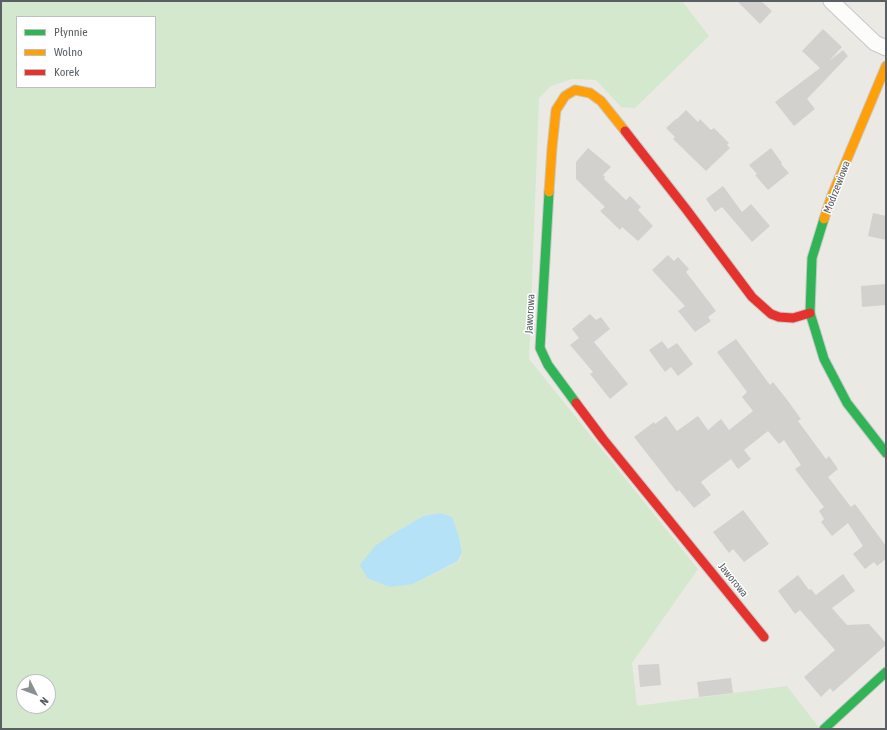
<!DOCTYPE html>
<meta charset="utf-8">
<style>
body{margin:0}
#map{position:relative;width:887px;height:730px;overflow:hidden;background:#ebe9e4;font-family:"Asap Condensed",sans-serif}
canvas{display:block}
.frame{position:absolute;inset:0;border:2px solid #595f63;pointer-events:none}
.legend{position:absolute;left:16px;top:16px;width:140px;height:72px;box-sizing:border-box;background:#fff;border:1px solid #bdbfc1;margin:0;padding:5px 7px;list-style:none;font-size:12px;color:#595f63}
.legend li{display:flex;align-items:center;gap:8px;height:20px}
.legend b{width:20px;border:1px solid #bdbfc1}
.north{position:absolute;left:16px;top:674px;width:40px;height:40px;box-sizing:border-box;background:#fff;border:1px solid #bdbfc1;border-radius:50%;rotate:132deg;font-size:11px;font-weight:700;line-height:16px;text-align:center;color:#595f63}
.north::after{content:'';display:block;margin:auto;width:14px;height:18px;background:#8c8f90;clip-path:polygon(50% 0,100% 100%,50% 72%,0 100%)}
</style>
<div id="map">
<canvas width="887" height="730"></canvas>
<div class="frame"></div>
<ul class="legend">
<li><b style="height:5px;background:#30b455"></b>Płynnie</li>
<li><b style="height:5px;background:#ff9f0a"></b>Wolno</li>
<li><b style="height:5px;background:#e5322d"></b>Korek</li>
</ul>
<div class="north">N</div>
</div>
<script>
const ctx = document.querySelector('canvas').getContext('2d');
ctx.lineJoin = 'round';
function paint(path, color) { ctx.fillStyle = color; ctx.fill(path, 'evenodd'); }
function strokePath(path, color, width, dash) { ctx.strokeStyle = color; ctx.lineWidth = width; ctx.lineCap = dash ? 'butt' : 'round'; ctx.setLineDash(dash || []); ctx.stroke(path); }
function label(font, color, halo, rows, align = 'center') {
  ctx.font = font + ' "Asap Condensed",sans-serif'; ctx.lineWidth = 3; ctx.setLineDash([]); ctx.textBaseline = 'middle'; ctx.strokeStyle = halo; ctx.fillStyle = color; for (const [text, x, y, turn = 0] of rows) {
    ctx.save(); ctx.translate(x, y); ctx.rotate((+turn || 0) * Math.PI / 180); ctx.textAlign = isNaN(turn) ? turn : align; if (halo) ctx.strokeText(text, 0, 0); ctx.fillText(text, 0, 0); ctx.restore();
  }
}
paint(new Path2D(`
 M 1,1 L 682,1 L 709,36 L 635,108 L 621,107 L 596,80 L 572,79 L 551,86 L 539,98 L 529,359 L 698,569 L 632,663 L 637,706 L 787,686 L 820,729 L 1,729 ZM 17,17 L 155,17 L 155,87 L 17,87 ZM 440,513 L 459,537 L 462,552 L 459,561 L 413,584 L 396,532 L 423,516 ZM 24,682 L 48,682 L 48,706 L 24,706 Z`), '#d3e8cd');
paint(new Path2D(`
 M 440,513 L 452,517 L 459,537 L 462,552 L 458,561 L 413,584 L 390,587 L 367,578 L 360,565 L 375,546 L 396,532 L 423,516 Z`), '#b6e2f7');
paint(new Path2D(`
 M 737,1 L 761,1 L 772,11 L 760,24 Z
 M 823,29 L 842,47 L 829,61 L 843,50 L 848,56 L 807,99 L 815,109 L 794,126 L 775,102 L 820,68 L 802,51 Z
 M 686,110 L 698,122 L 700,119 L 711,130 L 714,128 L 729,143 L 727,145 L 730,148 L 706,171 L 673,139 L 675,137 L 666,128 L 676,119 L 677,119 Z
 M 588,148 L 611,167 L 603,175 L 605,177 L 604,179 L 626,200 L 630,196 L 641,207 L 638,210 L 653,226 L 638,241 L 622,227 L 620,230 L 600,211 L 605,207 L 576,179 L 576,162 Z
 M 771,148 L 782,163 L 781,164 L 789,173 L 768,190 L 755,175 L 757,174 L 749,165 Z
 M 723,186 L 742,212 L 751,204 L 770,226 L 752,242 L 722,207 L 715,212 L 706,199 Z
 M 873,213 L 886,216 L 886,240 L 868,236 Z
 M 668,255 L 674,261 L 678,257 L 689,269 L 686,272 L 716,311 L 708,317 L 711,321 L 695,332 L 678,311 L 685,306 L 652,270 Z
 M 886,284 L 886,305 L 862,307 L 861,286 Z
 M 590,314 L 596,320 L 601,317 L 610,329 L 594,342 L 628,384 L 610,399 L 590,374 L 593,372 L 570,345 L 579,338 L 572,329 Z
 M 736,339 L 770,385 L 773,382 L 788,401 L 801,419 L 798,421 L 826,459 L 829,456 L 838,469 L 828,477 L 851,507 L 855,504 L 886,546 L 886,559 L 877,566 L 874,562 L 865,569 L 853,554 L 863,546 L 848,523 L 832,536 L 821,522 L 824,519 L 819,511 L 824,507 L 795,469 L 801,465 L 784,440 L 779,444 L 768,431 L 744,450 L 751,459 L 738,469 L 731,459 L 701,482 L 711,495 L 694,508 L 679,490 L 677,492 L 634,437 L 654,422 L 655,424 L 666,416 L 677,431 L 698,416 L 708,430 L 721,419 L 729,430 L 753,411 L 742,397 L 747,392 L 717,352 Z
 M 662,341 L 668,349 L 677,343 L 693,364 L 678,376 L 671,367 L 665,372 L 649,350 Z
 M 743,510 L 769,544 L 744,562 L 733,549 L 729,553 L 713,532 Z
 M 843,574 L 855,591 L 832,608 L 847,625 L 869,624 L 886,643 L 886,645 L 833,692 L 830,688 L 821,697 L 804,677 L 835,650 L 800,610 L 795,614 L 778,591 L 798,575 L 809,590 L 811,589 L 816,595 Z
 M 659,664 L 661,685 L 640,687 L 638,665 Z
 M 731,678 L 733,693 L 699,697 L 697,682 Z`), '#d2d1ce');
const street = new Path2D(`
 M 831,1 L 875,43 L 886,48`);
const fast = new Path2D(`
 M 549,192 L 540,348 L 548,365 L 576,403
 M 824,219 L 812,258 L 810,313 L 824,359 L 847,403 L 886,453
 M 824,729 L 886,672`);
const slow = new Path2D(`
 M 549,192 L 552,148 L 556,110 L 565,96 L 575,90 L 590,93 L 601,101 L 625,131
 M 824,219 L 832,195 L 886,66`);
const jam = new Path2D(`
 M 625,131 L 686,209 L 752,297 L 771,314 L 779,317 L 793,318 L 810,313
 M 576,403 L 603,439 L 764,637`);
strokePath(street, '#c7c7c7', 17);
strokePath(fast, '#c8c8c8', 11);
strokePath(slow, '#c8c8c8', 11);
strokePath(jam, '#c8c8c8', 11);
strokePath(street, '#fcfcfb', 15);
strokePath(fast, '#30b455', 9);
strokePath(slow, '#ff9f0a', 9);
strokePath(jam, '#e5322d', 9);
label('11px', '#595f63', '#fff', [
 ["Modrzewiowa",837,187,-69],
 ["Jaworowa",530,314,-87],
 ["Jaworowa",733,580,51]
]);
</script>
